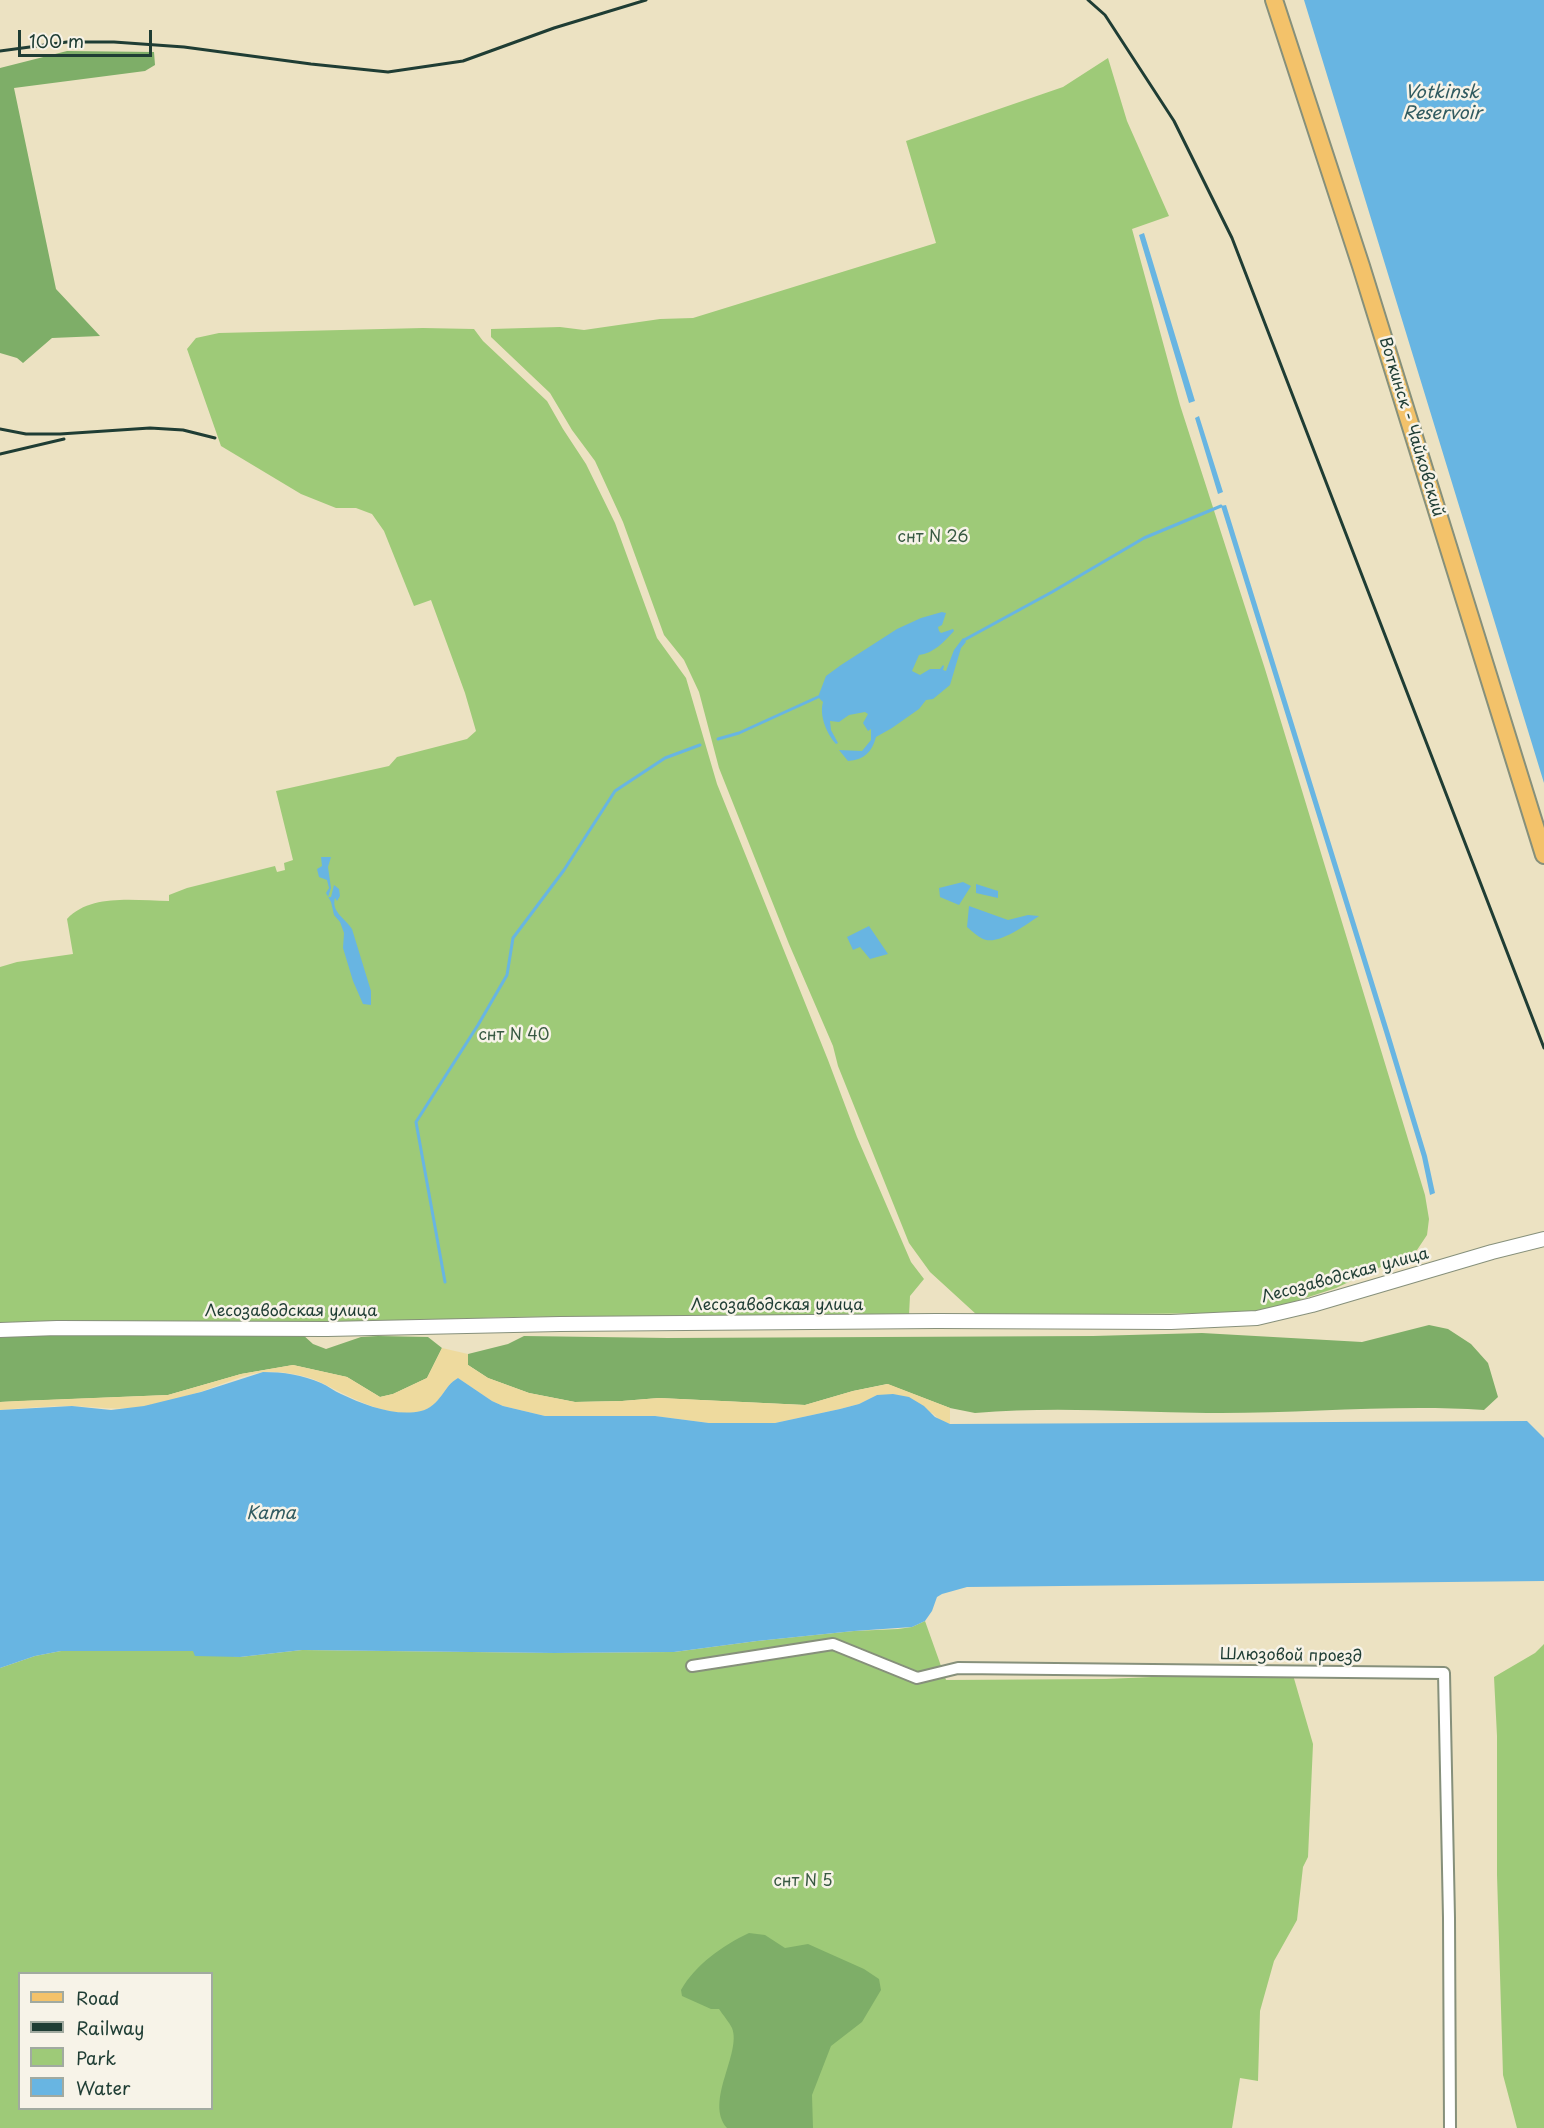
<!DOCTYPE html>
<meta charset="utf-8">
<style>
body{margin:0}
#map{position:relative;width:1544px;height:2128px;overflow:hidden;background:#ece2c2;font-family:"Playpen Sans",sans-serif}
canvas{display:block}
.legend{position:absolute;left:18px;top:1972px;width:195px;height:138px;box-sizing:border-box;background:#f7f3e8;border:2px solid #a1aaa0;margin:0;padding:8px 10px;list-style:none;font-size:18px;color:#1f3d34}
.legend li{display:flex;align-items:center;gap:12px;height:30px}
.legend b{width:30px;border:2px solid #a1aaa0}
.scale{position:absolute;left:18px;top:30px;width:134px;height:27px;box-sizing:border-box;border:3px solid #1f3d34;border-top:0;padding-left:8px;font-size:18px;line-height:21px;white-space:nowrap;color:#1f3d34;-webkit-text-stroke:4px #f7f3e8;paint-order:stroke}
</style>
<div id="map">
<canvas width="1544" height="2128"></canvas>
<ul class="legend">
<li><b style="height:8px;background:#f3c26a"></b>Road</li>
<li><b style="height:8px;background:#1f3d34"></b>Railway</li>
<li><b style="height:16px;background:#9eca78"></b>Park</li>
<li><b style="height:16px;background:#68b5e2"></b>Water</li>
</ul>
<div class="scale">100 m</div>
</div>
<script>
const ctx = document.querySelector('canvas').getContext('2d');
ctx.lineJoin = 'round';
function paint(path, color) { ctx.fillStyle = color; ctx.fill(path, 'evenodd'); }
function strokePath(path, color, width, dash) { ctx.strokeStyle = color; ctx.lineWidth = width; ctx.lineCap = dash ? 'butt' : 'round'; ctx.setLineDash(dash || []); ctx.stroke(path); }
function label(font, color, halo, rows, align = 'center') {
  ctx.font = font + ' "Playpen Sans",sans-serif'; ctx.lineWidth = 5; ctx.setLineDash([]); ctx.textBaseline = 'middle'; ctx.strokeStyle = halo; ctx.fillStyle = color; for (const [text, x, y, turn = 0] of rows) {
    ctx.save(); ctx.translate(x, y); ctx.rotate((+turn || 0) * Math.PI / 180); ctx.textAlign = isNaN(turn) ? turn : align; if (halo) ctx.strokeText(text, 0, 0); ctx.fillText(text, 0, 0); ctx.restore();
  }
}
paint(new Path2D(`
 M 1108,58 L 1127,121 L 1169,216 L 1132,229 L 1180,405 L 1265,669 L 1425,1195 L 1429,1219 L 1427,1235 L 1417,1250 L 1336,1288 L 1272,1309 L 1250,1313 L 977,1315 L 930,1272 L 909,1243 L 838,1066 L 833,1046 L 789,944 L 719,768 L 699,692 L 684,660 L 664,635 L 623,522 L 595,461 L 572,430 L 550,393 L 491,337 L 491,329 L 560,327 L 584,330 L 660,319 L 693,318 L 936,243 L 906,141 L 1063,87 Z
 M 423,328 L 474,329 L 483,341 L 547,401 L 563,429 L 586,464 L 615,523 L 657,638 L 686,678 L 717,784 L 828,1060 L 857,1137 L 911,1262 L 924,1279 L 910,1296 L 909,1315 L 513,1317 L 390,1321 L 0,1322 L 0,967 L 17,962 L 73,954 L 67,919 C 91,893 137,901 169,901 L 169,895 L 187,888 L 275,866 L 277,872 L 285,870 L 284,863 L 293,860 L 276,791 L 389,766 L 397,757 L 467,739 L 476,731 L 465,693 L 431,600 L 414,606 L 384,531 L 372,514 L 356,508 L 336,508 L 301,494 L 221,446 L 187,349 L 196,338 L 219,333 Z
 M 925,1621 L 946,1680 L 1106,1679 L 1265,1672 L 1293,1675 L 1313,1744 L 1308,1857 L 1303,1867 L 1297,1920 L 1274,1961 L 1260,2011 L 1258,2081 L 1240,2078 L 1232,2128 L 0,2128 L 0,1668 L 35,1656 L 61,1651 L 194,1651 L 240,1657 L 302,1650 L 554,1653 L 674,1652 L 757,1641 L 854,1631 L 898,1629 L 912,1627 ZM 20,1974 L 212,1974 L 212,2108 L 20,2108 Z
 M 1544,1644 L 1544,2128 L 1517,2128 L 1503,2075 L 1497,1875 L 1497,1736 L 1494,1677 L 1535,1653 Z`), '#9eca78');
paint(new Path2D(`
 M 67,51 L 154,52 L 155,65 L 145,71 L 14,88 L 56,289 L 100,336 L 52,338 L 23,363 L 17,358 L 0,353 L 0,68 Z
 M 1429,1325 L 1448,1329 L 1471,1344 L 1488,1363 L 1498,1397 L 1484,1410 C 1392,1404 1299,1414 1207,1413 C 1130,1412 1052,1406 975,1413 L 950,1408 L 887,1384 L 853,1391 L 805,1405 L 659,1398 L 622,1401 L 575,1402 L 529,1393 L 488,1378 L 468,1365 L 468,1354 L 508,1344 L 524,1336 L 668,1338 L 1093,1336 L 1202,1333 L 1362,1342 Z
 M 184,1333 L 261,1336 L 302,1334 L 313,1344 L 326,1349 L 361,1337 L 378,1336 L 428,1337 L 442,1348 L 427,1378 L 393,1394 L 380,1397 L 347,1377 L 293,1365 L 241,1374 L 168,1395 L 0,1402 L 0,1336 Z
 M 749,1933 L 765,1935 L 785,1948 L 808,1944 L 864,1969 L 879,1979 L 881,1990 L 862,2022 L 831,2046 L 812,2095 L 813,2128 L 727,2128 C 704,2102 742,2053 732,2028 C 729,2022 723,2015 719,2009 L 711,2009 L 682,1996 L 681,1990 C 696,1964 722,1946 749,1933 Z`), '#7eae68');
paint(new Path2D(`
 M 442,1348 L 468,1354 L 468,1365 L 488,1378 L 529,1393 L 575,1402 L 622,1401 L 659,1398 L 805,1405 L 853,1391 L 888,1384 L 950,1408 L 950,1424 L 941,1421 L 932,1413 L 877,1395 L 859,1404 L 840,1409 L 775,1423 L 709,1423 L 655,1416 L 545,1416 L 503,1406 L 492,1401 L 458,1378 C 443,1386 441,1406 422,1411 C 389,1420 351,1397 322,1383 C 305,1375 283,1371 265,1372 C 244,1374 223,1384 203,1391 C 185,1397 165,1402 146,1406 C 120,1411 99,1407 73,1406 C 49,1406 24,1408 0,1410 L 0,1402 L 18,1401 L 168,1395 L 241,1374 L 293,1365 L 347,1377 L 380,1397 L 393,1394 L 427,1378 Z`), '#eeda9e');
paint(new Path2D(`
 M 1304,0 L 1544,0 L 1544,783 Z
 M 1144,233 L 1195,401 L 1189,403 L 1139,235 Z
 M 1199,416 L 1223,492 L 1218,494 L 1195,418 Z
 M 1226,505 L 1390,1034 L 1427,1156 L 1435,1193 L 1430,1195 L 1422,1157 L 1385,1035 L 1221,506 Z
 M 942,612 L 946,613 L 942,625 L 938,627 L 939,631 L 941,633 L 953,629 L 954,631 C 945,641 933,654 919,655 L 912,671 L 920,675 L 930,669 L 940,669 L 943,665 L 944,666 L 943,670 L 946,671 L 954,650 L 963,638 L 966,642 L 961,648 L 950,685 L 933,699 L 926,700 L 919,709 L 892,728 L 876,737 C 872,752 864,760 848,761 L 839,750 L 862,751 L 871,740 L 871,729 L 868,731 L 863,723 L 868,714 L 865,712 L 849,715 L 839,722 L 830,721 L 831,730 L 838,743 L 836,744 C 827,734 819,716 823,702 L 818,697 L 826,676 L 841,665 L 897,629 L 921,618 Z
 M 321,857 L 331,857 L 328,867 L 331,888 L 328,897 L 331,897 L 334,885 L 339,889 L 340,896 L 337,901 L 335,898 C 331,912 345,918 352,929 L 371,991 L 371,1005 L 363,1004 L 353,981 L 343,948 L 344,933 L 340,922 L 334,915 L 331,902 L 326,893 L 329,888 L 327,880 L 319,877 L 317,869 L 322,866 Z
 M 963,882 L 971,886 L 959,905 L 940,897 L 939,888 Z
 M 976,884 L 998,891 L 998,898 L 976,893 Z
 M 969,906 L 1008,920 L 1028,915 L 1039,916 C 1027,924 998,946 983,939 C 977,936 972,931 967,927 Z
 M 869,926 L 888,954 L 870,959 L 860,947 L 853,950 L 847,937 Z
 M 263,1372 C 283,1372 303,1375 321,1383 C 328,1386 334,1391 341,1394 C 364,1405 396,1417 421,1411 C 441,1406 443,1386 458,1378 L 492,1401 L 503,1406 L 545,1416 L 655,1416 L 709,1423 L 775,1423 L 840,1409 L 859,1404 L 877,1395 L 893,1394 L 909,1397 L 924,1406 L 935,1417 L 950,1424 L 1527,1421 L 1544,1438 L 1544,1581 L 967,1587 L 942,1594 L 937,1597 L 932,1611 L 925,1621 L 912,1627 L 854,1631 L 757,1641 L 674,1652 L 554,1653 L 302,1650 L 240,1657 L 195,1656 L 193,1651 L 61,1651 L 35,1656 L 0,1668 L 0,1410 L 72,1406 L 111,1410 L 144,1406 L 201,1392 Z`), '#68b5e2');
strokePath(new Path2D(`
 M 964,640 L 1052,592 L 1144,538 L 1221,506
 M 718,739 L 739,733 L 818,697
 M 445,1282 L 416,1122 L 478,1025 L 507,975 L 513,938 L 564,870 L 615,791 L 665,758 L 700,745`), '#68b5e2', 3);
const minor = new Path2D(`
 M 692,1666 L 833,1644 L 917,1678 L 958,1668 L 1444,1673 L 1449,1918 L 1450,2128`);
const tertiary = new Path2D(`
 M 0,1330 L 57,1328 L 327,1329 L 560,1324 L 937,1321 L 1171,1322 L 1257,1318 L 1312,1305 L 1492,1252 L 1544,1239`);
const primary = new Path2D(`
 M 1274,0 L 1361,266 L 1544,855`);
strokePath(minor, '#86907b', 14);
strokePath(tertiary, '#86907b', 16);
strokePath(primary, '#86907b', 20);
strokePath(minor, '#fff', 10);
strokePath(tertiary, '#fff', 14);
strokePath(primary, '#f3c26a', 16);
strokePath(new Path2D(`
 M 1088,0 L 1105,15 L 1174,121 L 1232,238 L 1544,1048
 M 0,51 L 67,42 L 114,42 L 184,47 L 311,64 L 388,72 L 463,61 L 554,28 L 646,0
 M 0,429 L 26,434 L 60,434 L 150,428 L 183,430 L 215,438
 M 0,454 L 64,439`), '#1f3d34', 3);
label('16px', '#1f3d34', '#f7f3e8', [
 ["Воткинск - Чайковский",1411,427,73],
 ["Лесозаводская улица",1345,1276,-15],
 ["Лесозаводская улица",777,1306],
 ["Лесозаводская улица",291,1312],
 ["Шлюзовой проезд",1291,1656,1]
]);
label('16px', '#385942', '#f7f3e8', [
 ["снт N 26",933,538],
 ["снт N 40",514,1036],
 ["снт N 5",803,1882]
]);
label('italic 18px', '#315b60', '#f7f3e8', [
 ["Votkinsk",1442,93],
 ["Reservoir",1442,114],
 ["Kama",271,1514]
]);
</script>
